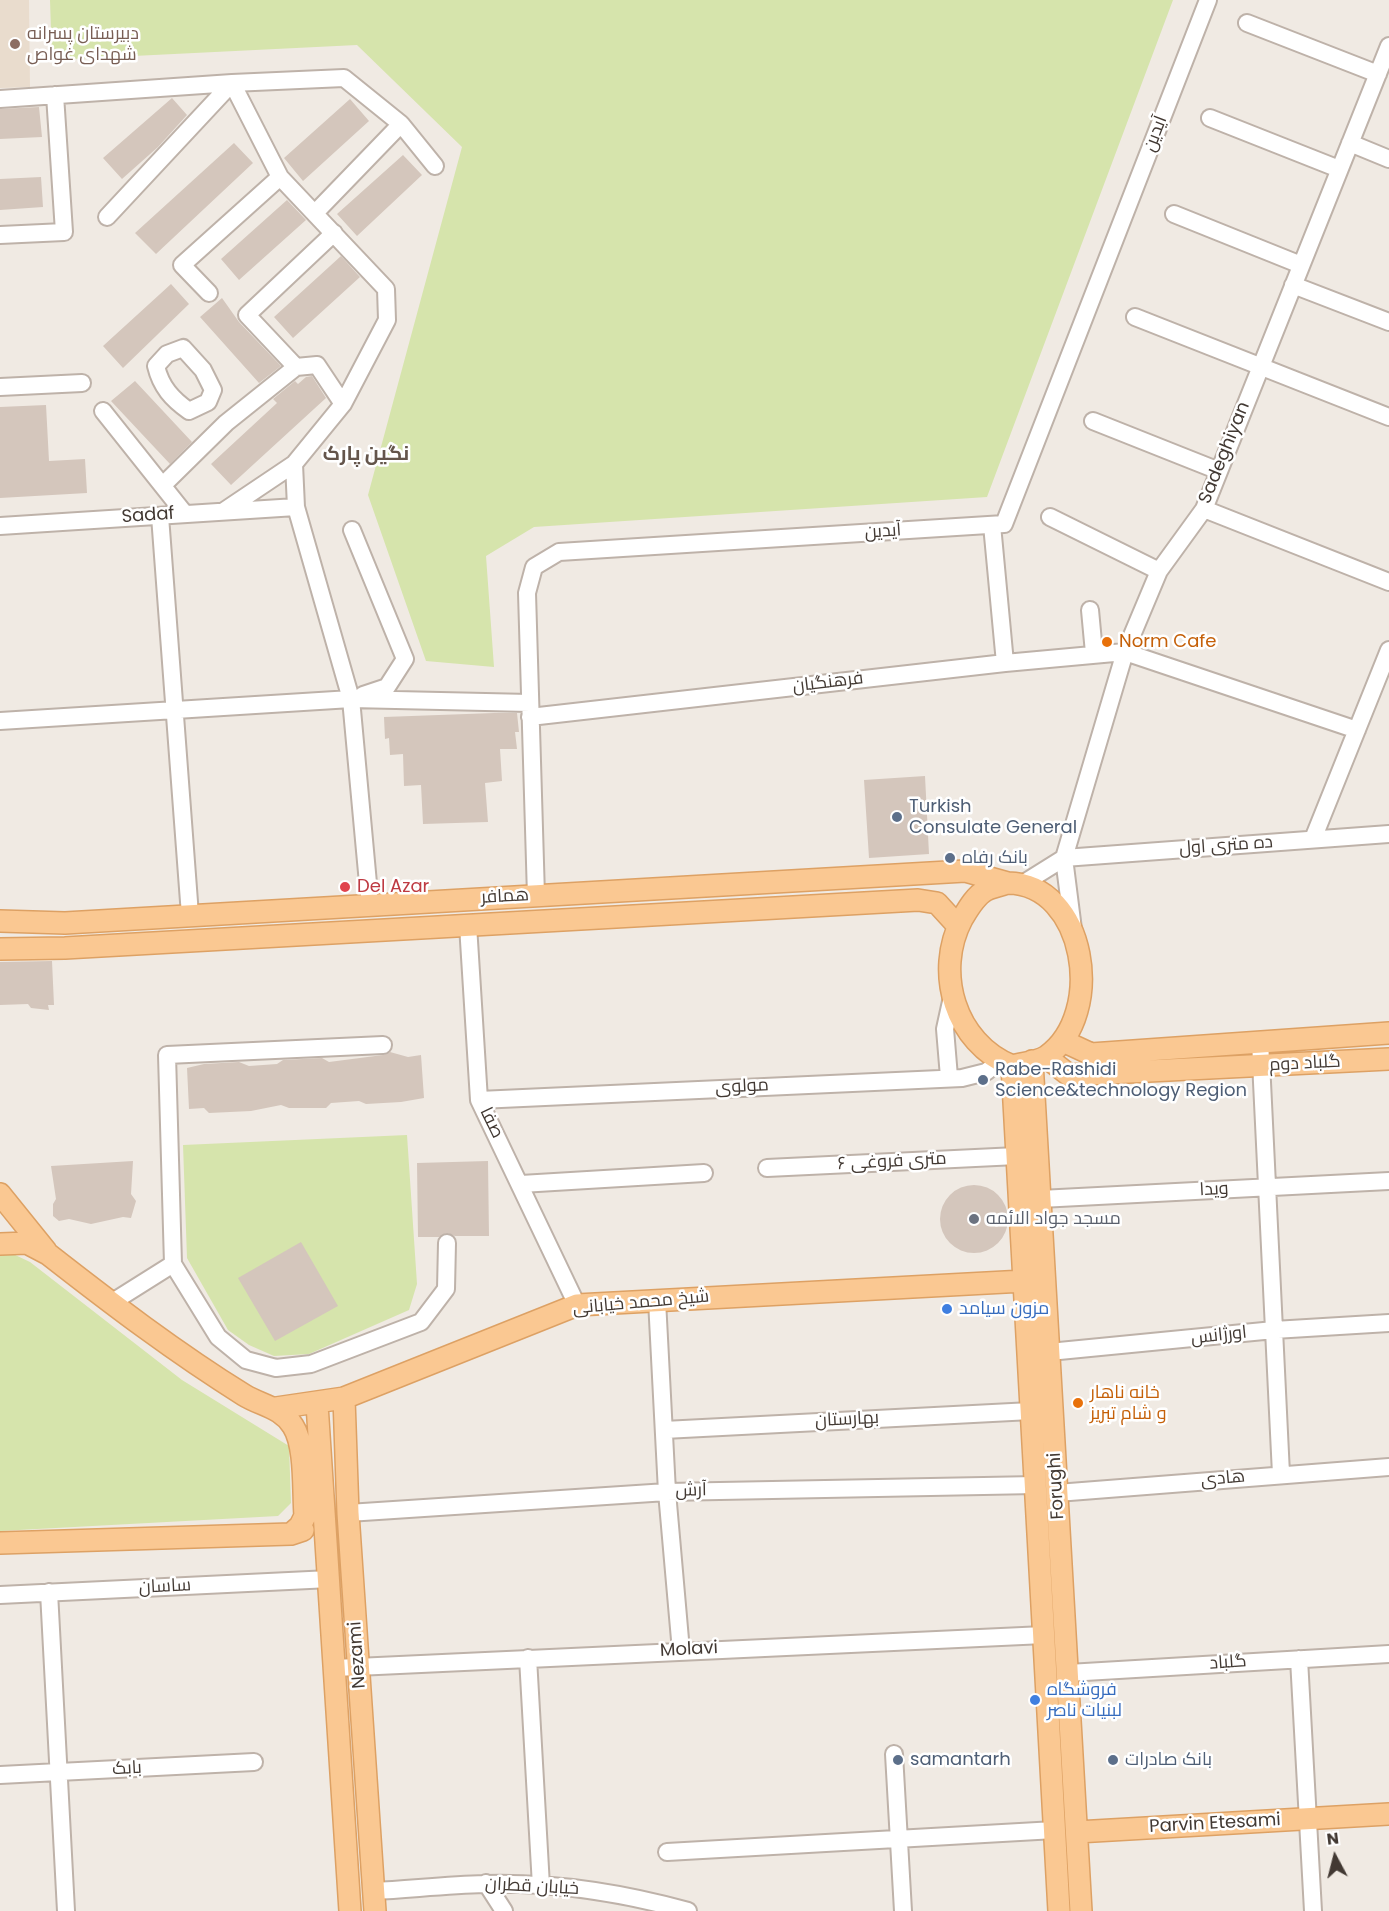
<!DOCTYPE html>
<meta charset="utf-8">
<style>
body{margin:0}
#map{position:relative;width:1389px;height:1911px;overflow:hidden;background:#f0eae3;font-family:Poppins,sans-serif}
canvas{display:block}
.north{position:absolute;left:1305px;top:1827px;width:60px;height:60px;-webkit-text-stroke:4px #fff;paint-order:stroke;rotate:353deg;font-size:16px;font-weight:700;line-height:24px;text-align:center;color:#423933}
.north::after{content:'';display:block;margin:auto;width:21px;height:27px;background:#423933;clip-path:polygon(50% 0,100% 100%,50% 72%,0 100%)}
</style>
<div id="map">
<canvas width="1389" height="1911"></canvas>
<div class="north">N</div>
</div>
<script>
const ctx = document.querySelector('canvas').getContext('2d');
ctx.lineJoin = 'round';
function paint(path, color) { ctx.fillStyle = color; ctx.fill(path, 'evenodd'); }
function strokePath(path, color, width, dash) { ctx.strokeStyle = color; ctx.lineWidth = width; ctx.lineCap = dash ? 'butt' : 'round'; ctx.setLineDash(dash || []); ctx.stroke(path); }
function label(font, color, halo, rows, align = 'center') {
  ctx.font = font + ' Poppins,Cairo,sans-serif'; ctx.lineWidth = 5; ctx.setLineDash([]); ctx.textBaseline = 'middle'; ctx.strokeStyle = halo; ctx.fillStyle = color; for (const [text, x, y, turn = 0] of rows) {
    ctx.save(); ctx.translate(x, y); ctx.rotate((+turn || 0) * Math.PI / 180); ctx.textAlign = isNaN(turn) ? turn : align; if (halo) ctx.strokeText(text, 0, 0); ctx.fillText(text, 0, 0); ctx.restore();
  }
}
paint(new Path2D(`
 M 0,0 L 29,0 L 30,87 L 0,88 Z`), '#e9dccd');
paint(new Path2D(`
 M 50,0 L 1173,0 L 987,497 L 534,527 L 486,556 L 494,667 L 426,661 L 368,495 L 462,147 L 357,45 L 52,60 Z
 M 407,1135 L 417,1284 L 409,1310 L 309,1354 L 274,1356 L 249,1345 L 228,1330 L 187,1258 L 183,1145 Z
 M 11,1253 L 30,1262 L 182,1380 L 289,1446 L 291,1503 L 278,1516 L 0,1531 L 0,1256 Z`), '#d6e4ac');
paint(new Path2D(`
 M 172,98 L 187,115 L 158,147 L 122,179 L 103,158 Z
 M 350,99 L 369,121 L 303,181 L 284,158 Z
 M 39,107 L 42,137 L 0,139 L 0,109 Z
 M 234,143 L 253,163 L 156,254 L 135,233 Z
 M 403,155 L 422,175 L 357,236 L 337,214 Z
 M 41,177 L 43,207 L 0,210 L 0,179 Z
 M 287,200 L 306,220 L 239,280 L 221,259 Z
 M 341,256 L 360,277 L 293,338 L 274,317 Z
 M 171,284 L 189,304 L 123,368 L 103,346 Z
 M 222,298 L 239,322 L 281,366 L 259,383 L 200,317 Z
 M 312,376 L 326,398 L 231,485 L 211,464 L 277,403 L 273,399 L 295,381 L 298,384 L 306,377 Z
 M 135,381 L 192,442 L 170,464 L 111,401 Z
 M 46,405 L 49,461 L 85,459 L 87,493 L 0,498 L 0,407 Z
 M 494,713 L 517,713 L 519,732 L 515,732 L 517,749 L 500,749 L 502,781 L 485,783 L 488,822 L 423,824 L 421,785 L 404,786 L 403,754 L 390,755 L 389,738 L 385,739 L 384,717 Z
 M 925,776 L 929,854 L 869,858 L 864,780 Z
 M 52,961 L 54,1005 L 48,1005 L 49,1010 L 31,1008 L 28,1004 L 0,1005 L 0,962 Z
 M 390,1052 L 408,1057 L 421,1055 L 424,1098 L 401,1102 L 366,1104 L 359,1101 L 331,1103 L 326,1108 L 289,1108 L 281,1105 L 251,1111 L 209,1113 L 204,1108 L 189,1109 L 187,1068 L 204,1064 L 239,1062 L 249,1066 L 277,1064 L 283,1060 L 322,1058 L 329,1062 L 383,1055 Z
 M 133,1161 L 131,1194 L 136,1201 L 131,1218 L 123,1217 L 91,1224 L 69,1219 L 59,1221 L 53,1216 L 53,1204 L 56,1199 L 51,1166 Z
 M 488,1161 L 489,1236 L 455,1236 L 447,1233 L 439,1237 L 418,1237 L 417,1163 Z
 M940 1219a34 34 0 1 1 68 0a34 34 0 1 1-68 0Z
 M 301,1242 L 338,1306 L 275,1341 L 238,1278 Z`), '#d4c6bc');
const minor = new Path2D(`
 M 1247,23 L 1378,74
 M 0,99 L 232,83 L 280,177 L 386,289 L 387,320 L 343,404 L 294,464 L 224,511
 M 1210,118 L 1339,169
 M 401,124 L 435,166
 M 1350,143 L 1389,159
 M 1174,214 L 1301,265
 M 107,217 L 232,83 L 344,78 L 401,124 L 315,213
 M 334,233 L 247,315 L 296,367 L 317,365 L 343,404
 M 0,235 L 64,232 L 55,95
 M 1293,285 L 1389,322
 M 209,293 L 182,265 L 280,177
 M 1135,317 L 1389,417
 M 183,348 L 203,370 L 213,390 L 208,402 L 189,411 C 172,399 161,387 156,366 L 167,354 Z
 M 0,387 L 82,383
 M 103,411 L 185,514
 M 1093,421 L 1219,471
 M 294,464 L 296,507 L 351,699 L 370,905
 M 163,485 L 226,423 L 296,367
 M 1204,509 L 1389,582
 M 160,516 L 190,915
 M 1050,517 L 1159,571
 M 992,525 L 1005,663
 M 0,526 L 296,507
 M 352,530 L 405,659 L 387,687 L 363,695
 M 1090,610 L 1094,653
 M 530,717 L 1005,663 L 1125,652 L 1357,730
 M 0,721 L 351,699 L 530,703
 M 1313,839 L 1389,650
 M 1024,883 L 1064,858 L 1389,834
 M 536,896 L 527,593 L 534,567 L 559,552 L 1004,524 L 1208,0
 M 468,925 L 479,1100 L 577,1305
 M 1073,929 L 1064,858 L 1125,652 L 1159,571 L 1204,509 L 1389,46
 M 1260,1041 L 1281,1474
 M 949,1077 L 945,1029 L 952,997
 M 479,1100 L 962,1078 L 986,1072 L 1000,1061
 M 767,1168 L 1017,1156
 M 521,1184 L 704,1173
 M 1040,1199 L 1389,1181
 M 173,1264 L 167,1055 L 383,1045
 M 657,1300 L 667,1492 L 681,1651
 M 111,1303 L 173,1264 L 218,1337 L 246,1360 L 276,1368 L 311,1364 L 421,1322 L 446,1289 L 447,1243
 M 1049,1352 L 1274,1330 L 1389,1323
 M 664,1430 L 1031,1411
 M 1057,1493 L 1389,1467
 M 348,1513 L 667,1492 L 1036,1485
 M 49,1592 L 66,1911
 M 0,1595 L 330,1579
 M 528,1658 L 541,1886
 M 1299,1659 L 1313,1911
 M 335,1668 L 1044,1635
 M 1068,1673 L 1389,1654
 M 894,1754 L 903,1911
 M 0,1775 L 254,1762
 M 667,1852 L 1055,1830
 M 486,1883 L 504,1911
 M 374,1891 C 411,1889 448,1885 484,1884 C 553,1882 623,1893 688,1911`);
const major = new Path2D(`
 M 1008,883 C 1086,884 1106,1014 1047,1056 C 1039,1062 1023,1063 1012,1066 C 955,1043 934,972 962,919 C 968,909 975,896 986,890 C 992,887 1001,885 1008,883 Z
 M 0,921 L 65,923 L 965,871 L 1008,883
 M 0,949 L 65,948 L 918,900 L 937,903 L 958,926
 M 1063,1041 L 1091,1054 L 1389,1033
 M 1046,1057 L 1069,1075 L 1389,1059
 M 1032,1061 L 1081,1911
 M 1012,1066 L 1059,1911
 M 0,1194 L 46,1251
 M 0,1244 L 27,1243 L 48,1254 C 112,1304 175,1352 244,1395 C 262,1406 281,1407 293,1426 C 306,1446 303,1491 305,1516 L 300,1526 L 291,1534
 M 344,1398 L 348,1513 L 375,1911
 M 317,1404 L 350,1911
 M 276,1408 L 344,1398 L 577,1305 L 1024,1281
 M 0,1543 L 291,1534 L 303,1530
 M 1077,1832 L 1389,1814`);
strokePath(minor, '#beb2a9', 20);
strokePath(major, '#dda164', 24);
strokePath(minor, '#fff', 16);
strokePath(major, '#fac892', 21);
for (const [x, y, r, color] of [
 [15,44,6,"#8d6e63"],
 [1107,642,6,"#e8710a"],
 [897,817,6,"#5c6f8a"],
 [950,858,6,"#5c6f8a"],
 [345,887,6,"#e0444e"],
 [983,1080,6,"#5c6f8a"],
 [974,1219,6,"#6b7280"],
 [947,1309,6,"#3f7fe0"],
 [1078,1403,6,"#e8710a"],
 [1035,1700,6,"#3f7fe0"],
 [898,1760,6,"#5c6f8a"],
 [1113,1760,6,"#5c6f8a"]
]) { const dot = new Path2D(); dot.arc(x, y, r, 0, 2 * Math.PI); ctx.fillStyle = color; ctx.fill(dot); strokePath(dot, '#fff', 2); }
label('18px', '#785e54', '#fff', [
 ["دبیرستان پسرانه",27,34],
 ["شهدای غواص",27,55]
], 'left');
label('18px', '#423933', '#fff', [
 ["آیدین",1156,134,-69],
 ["Sadeghiyan",1225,453,-68],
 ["Sadaf",148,516,-4],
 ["آیدین",883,532,-4],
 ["فرهنگیان",828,683,-7],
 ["ده متری اول",1226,846,-4],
 ["همافر",505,897,-3],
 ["گلباد دوم",1305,1064,-3],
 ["مولوی",742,1087,-3],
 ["صفا",491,1123,64],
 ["۶ متری فروغی",892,1162,-3],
 ["ویدا",1214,1190,-3],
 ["شیخ محمد خیابانی",641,1303,-5],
 ["اورژانس",1219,1336,-6],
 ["بهارستان",847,1420,-3],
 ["هادی",1223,1479,-5],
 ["Forughi",1057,1486,-93],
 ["آرش",691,1491,-1],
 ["ساسان",165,1587,-3],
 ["Molavi",689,1650,-3],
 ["Nezami",358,1655,-94],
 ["گلباد",1228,1663,-4],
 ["بابک",127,1769,-3],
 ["Parvin Etesami",1215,1824,-3],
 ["خیابان قطران",532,1887,3]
]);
label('18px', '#c56008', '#fff', [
 ["Norm Cafe",1119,642],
 ["خانه ناهار",1090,1393],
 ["و شام تبریز",1090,1414]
], 'left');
label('18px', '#4e5e75', '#fff', [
 ["Turkish",909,807],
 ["Consulate General",909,828],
 ["بانک رفاه",962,858],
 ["Rabe-Rashidi",995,1070],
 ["Science&technology Region",995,1091],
 ["samantarh",910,1760],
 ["بانک صادرات",1125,1760]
], 'left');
label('18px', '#be3a42', '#fff', [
 ["Del Azar",357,887]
], 'left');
label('18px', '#5b616d', '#fff', [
 ["مسجد جواد الائمه",986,1219]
], 'left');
label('18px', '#366cbe', '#fff', [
 ["مزون سیامد",959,1309],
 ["فروشگاه",1047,1690],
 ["لبنیات ناصر",1047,1711]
], 'left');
label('bold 20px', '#64554b', '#fff', [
 ["نگین پارک",366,455]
]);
</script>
